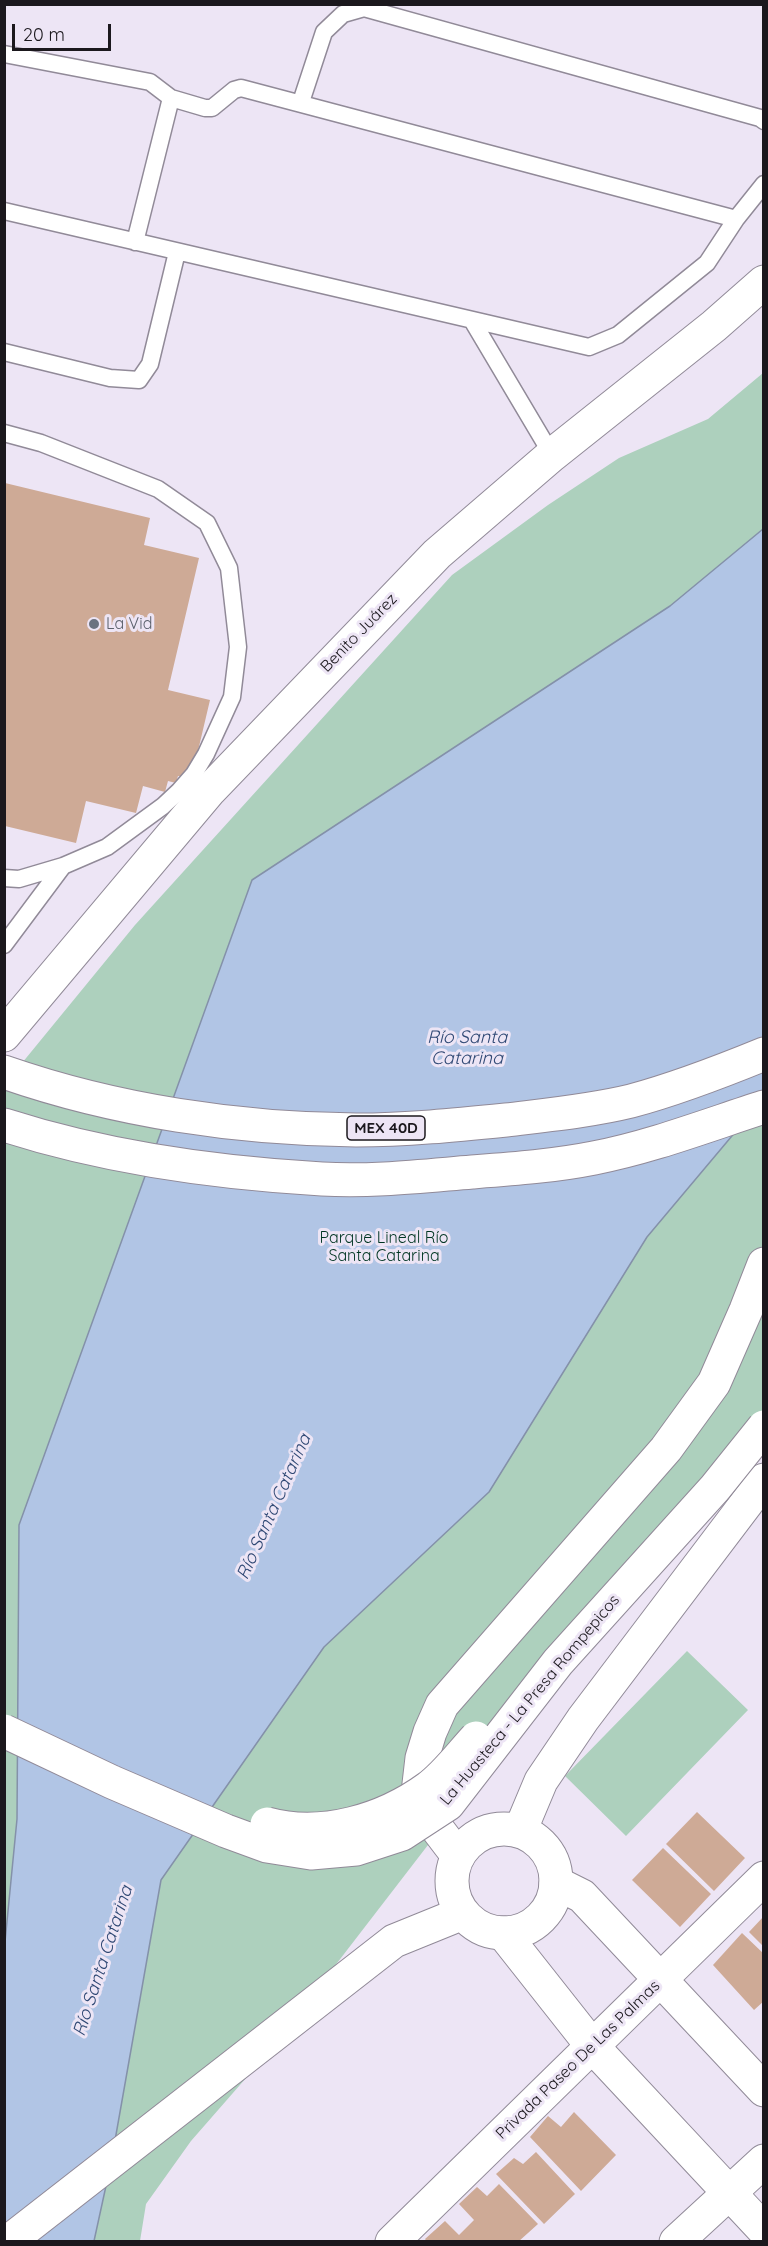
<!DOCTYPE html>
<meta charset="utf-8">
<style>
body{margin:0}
#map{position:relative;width:768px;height:2246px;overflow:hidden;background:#ede5f5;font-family:Quicksand,sans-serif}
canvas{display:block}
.frame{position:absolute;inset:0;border:6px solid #1b181d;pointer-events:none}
.scale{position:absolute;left:12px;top:24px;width:99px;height:27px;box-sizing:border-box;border:3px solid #1b181d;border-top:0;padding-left:8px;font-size:18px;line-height:21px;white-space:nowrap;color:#1b181d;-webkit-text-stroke:4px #ede5f5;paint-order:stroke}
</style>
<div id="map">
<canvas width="768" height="2246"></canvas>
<div class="frame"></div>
<div class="scale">20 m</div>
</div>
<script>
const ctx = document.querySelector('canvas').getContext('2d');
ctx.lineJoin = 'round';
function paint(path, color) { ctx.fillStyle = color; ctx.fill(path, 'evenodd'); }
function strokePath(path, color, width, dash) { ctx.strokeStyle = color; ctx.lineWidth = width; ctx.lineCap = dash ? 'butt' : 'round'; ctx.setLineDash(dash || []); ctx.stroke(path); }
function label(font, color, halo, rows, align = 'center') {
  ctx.font = font + ' Quicksand,sans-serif'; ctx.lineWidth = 6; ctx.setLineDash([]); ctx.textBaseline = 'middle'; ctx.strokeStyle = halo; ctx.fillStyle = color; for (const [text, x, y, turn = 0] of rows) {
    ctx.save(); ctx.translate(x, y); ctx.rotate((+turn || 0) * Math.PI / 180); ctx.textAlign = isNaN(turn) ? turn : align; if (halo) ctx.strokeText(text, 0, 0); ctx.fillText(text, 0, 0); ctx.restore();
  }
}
paint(new Path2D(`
 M 763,373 L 763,1410 L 267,2054 L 191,2141 L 146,2204 L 140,2241 L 5,2241 L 4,1085 L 135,925 L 452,575 L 548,505 L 619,458 L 708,419 Z
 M 687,1651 L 748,1710 L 626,1836 L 565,1776 Z`), '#add0bd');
const water = new Path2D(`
 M 763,529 L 763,1099 L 647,1237 L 489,1492 L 324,1647 L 161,1880 L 111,2163 L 94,2241 L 5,2242 L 4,1952 L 17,1819 L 19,1525 L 252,880 L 670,606 Z`);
paint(water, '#b1c5e5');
strokePath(water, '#8491a9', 1.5);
paint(new Path2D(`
 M 5,483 L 150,518 L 144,545 L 199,558 L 168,690 L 210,700 L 193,772 L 185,777 L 178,776 L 176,783 L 168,781 L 165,792 L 143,786 L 136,813 L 86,801 L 76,843 L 5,826 Z
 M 697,1812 L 745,1858 L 714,1891 L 666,1844 Z
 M 663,1848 L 711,1894 L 680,1927 L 632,1880 Z
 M 764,1916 L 764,1947 L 749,1932 Z
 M 742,1933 L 764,1954 L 764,2001 L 754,2010 L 713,1965 Z
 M 574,2112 L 616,2155 L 581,2191 L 530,2137 L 548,2116 L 561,2127 Z
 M 536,2152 L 575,2194 L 544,2224 L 496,2174 L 514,2158 L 523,2164 Z
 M 499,2184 L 538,2224 L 518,2242 L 427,2242 L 425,2239 L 445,2221 L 459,2235 L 474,2220 L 459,2204 L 477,2187 L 487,2196 Z`), '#ceaa96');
const lane = new Path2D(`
 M 4,54 L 150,82 L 171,98 L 205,108 L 212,108 L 234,90 L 241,88 L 736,219 L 707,263 L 618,335 L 589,347 L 4,211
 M 301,102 L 324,32 L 343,14 L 364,8 L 760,118 L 764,121
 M 736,219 L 764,184
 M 135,242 L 171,98
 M 473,322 L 552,455
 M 4,352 L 110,378 L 139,380 L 150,364 L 177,252
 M 4,433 L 41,443 L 158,489 L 207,523 L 229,568 L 238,647 L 232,697 L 206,754 L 194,774 L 179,791 L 163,806 L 107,847 L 63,866 L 19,879 L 4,878
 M 4,945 L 63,866`);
const street = new Path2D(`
 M 4,1035 L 210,790 L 437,554 L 552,455 L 714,326 L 764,282
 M 556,1883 L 582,1896 L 764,2090
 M 503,1933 L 593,2047 L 764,2230
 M 392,2242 L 764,1878
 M 676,2242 L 764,2161`);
const secondary = new Path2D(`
 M452 1881a52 52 0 1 1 104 0a52 52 0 1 1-104 0Z
 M 8,2242 L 394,1941 L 463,1913`);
const primary = new Path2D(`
 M 520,1831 L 541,1781 L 583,1719 L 764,1480
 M 458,1856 L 423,1810 L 419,1784 L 422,1758 L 430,1732 L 442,1705 L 666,1449 L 714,1383 L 746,1310 L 764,1264`);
const highway = new Path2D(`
 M 4,1072 C 116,1111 239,1129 356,1130 C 406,1130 456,1125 506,1120 C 547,1115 590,1111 631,1101 C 676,1089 720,1072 764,1054
 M 4,1125 C 107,1158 215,1173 322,1179 C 371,1182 423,1176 472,1172 C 512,1169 554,1166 594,1158 C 651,1147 708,1125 764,1107`);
strokePath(lane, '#918a98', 19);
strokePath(street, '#918a98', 35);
strokePath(secondary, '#918a98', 35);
strokePath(primary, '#918a98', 35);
strokePath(highway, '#918a98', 35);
strokePath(new Path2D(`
 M 4,1319 L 4,1370`), '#a8a1ae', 4, [3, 4.5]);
strokePath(lane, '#fff', 16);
strokePath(street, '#fff', 33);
strokePath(secondary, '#fff', 33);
strokePath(primary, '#fff', 33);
strokePath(highway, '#fff', 33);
const primaryBridge = new Path2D(`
 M 4,1731 L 112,1782 L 226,1831 L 267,1846 L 311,1853 L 356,1849 L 402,1834 L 448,1804 L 558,1662 L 715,1488 L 764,1427
 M 267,1824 C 322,1839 384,1820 428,1788 C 446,1775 461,1754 476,1738`);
strokePath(primaryBridge, '#918a98', 35, []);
strokePath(primaryBridge, '#fff', 33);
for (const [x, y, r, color] of [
 [94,624,6,"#6b7280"]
]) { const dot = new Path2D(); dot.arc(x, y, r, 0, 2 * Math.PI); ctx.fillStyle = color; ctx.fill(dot); strokePath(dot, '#ede5f5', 2); }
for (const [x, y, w] of [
 [386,1128,78]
]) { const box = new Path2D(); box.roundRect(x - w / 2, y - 12, w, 24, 4.5); ctx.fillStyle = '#ede5f5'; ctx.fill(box); strokePath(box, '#1b181d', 1.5); }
label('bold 15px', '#1b181d', null, [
 ["MEX 40D",386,1128]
]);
label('16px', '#5b616d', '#ede5f5', [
 ["La Vid",106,624]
], 'left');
label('16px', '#1b181d', '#ede5f5', [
 ["Benito Juárez",359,633,-46],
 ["La Huasteca - La Presa Rompepicos",530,1700,-50],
 ["Privada Paseo De Las Palmas",578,2060,-44]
]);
label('16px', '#003623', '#ede5f5', [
 ["Parque Lineal Río",384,1238],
 ["Santa Catarina",384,1256]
]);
label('italic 18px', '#2f4874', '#ede5f5', [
 ["Río Santa",467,1038],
 ["Catarina",467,1059],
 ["Río Santa Catarina",274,1507,-66],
 ["Río Santa Catarina",103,1961,-72]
]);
</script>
